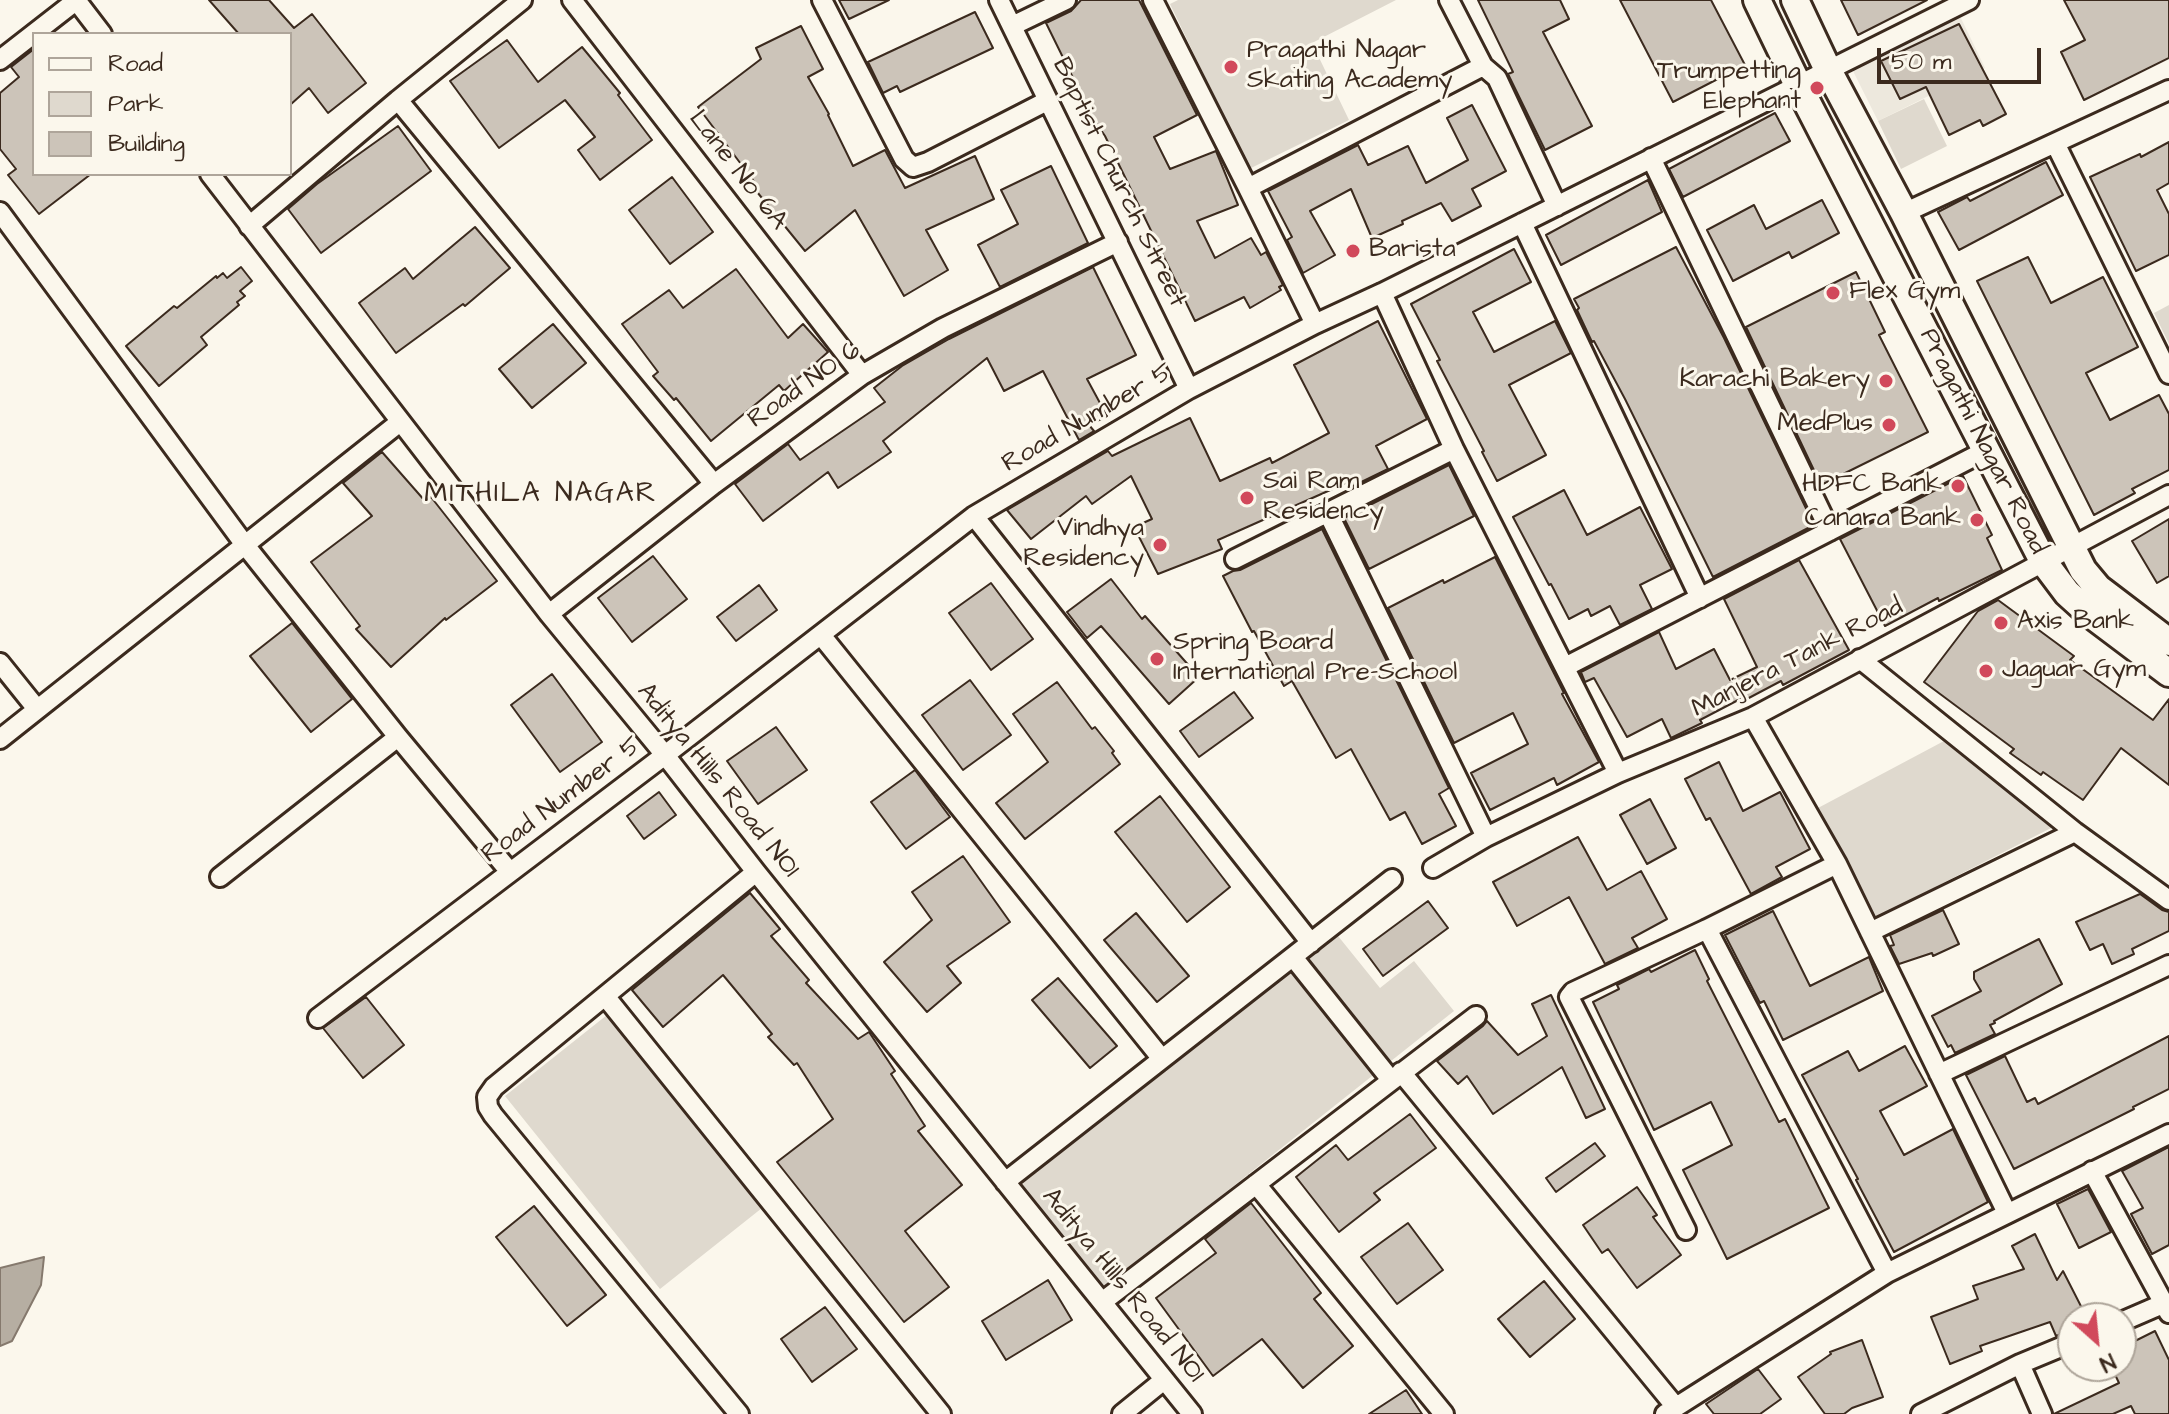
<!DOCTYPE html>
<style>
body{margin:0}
#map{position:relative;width:2169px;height:1414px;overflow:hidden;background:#fbf7ec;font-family:"Architects Daughter",sans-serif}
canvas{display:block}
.legend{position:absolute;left:32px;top:32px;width:260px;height:144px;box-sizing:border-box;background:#fbf7ec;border:2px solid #aea59a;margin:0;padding:10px 14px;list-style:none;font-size:24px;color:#3b2a1e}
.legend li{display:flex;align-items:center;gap:16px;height:40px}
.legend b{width:40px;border:2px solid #aea59a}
.north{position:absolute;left:2057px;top:1302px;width:80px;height:80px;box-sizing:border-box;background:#fbf7ec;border:2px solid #aea59a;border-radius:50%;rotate:153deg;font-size:22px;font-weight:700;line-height:32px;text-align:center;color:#3b2a1e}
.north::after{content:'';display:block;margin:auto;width:28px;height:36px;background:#d1495b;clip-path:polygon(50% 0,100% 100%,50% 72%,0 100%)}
.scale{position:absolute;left:1877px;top:48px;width:164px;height:36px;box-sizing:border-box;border:4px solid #3b2a1e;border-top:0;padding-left:10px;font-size:24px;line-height:28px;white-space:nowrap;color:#3b2a1e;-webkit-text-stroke:6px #fbf7ec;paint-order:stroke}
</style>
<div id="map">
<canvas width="2169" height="1414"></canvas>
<ul class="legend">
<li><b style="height:10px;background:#fbf7ec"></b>Road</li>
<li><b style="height:22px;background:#dfd9ce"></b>Park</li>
<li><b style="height:22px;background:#ccc4b9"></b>Building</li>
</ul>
<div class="north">N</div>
<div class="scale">50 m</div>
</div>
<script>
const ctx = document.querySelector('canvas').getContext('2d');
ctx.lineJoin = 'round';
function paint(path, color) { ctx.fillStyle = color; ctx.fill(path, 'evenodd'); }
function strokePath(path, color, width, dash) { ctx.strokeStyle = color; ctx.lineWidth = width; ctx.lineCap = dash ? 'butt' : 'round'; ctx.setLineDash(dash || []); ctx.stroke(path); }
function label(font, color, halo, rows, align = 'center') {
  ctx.font = font + ' "Architects Daughter",sans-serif'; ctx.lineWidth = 6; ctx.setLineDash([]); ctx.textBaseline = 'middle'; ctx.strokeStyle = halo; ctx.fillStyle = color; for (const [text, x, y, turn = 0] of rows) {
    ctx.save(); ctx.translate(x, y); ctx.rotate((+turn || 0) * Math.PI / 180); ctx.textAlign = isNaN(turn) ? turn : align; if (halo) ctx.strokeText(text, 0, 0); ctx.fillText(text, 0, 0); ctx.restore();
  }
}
paint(new Path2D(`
 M 1958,12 L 1985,68 L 1878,121 L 1850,65 Z`), '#ede8dd');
paint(new Path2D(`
 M 1178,0 L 1396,0 L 1312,43 L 1349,120 L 1249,169 L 1170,4 Z
 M 1924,99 L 1947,146 L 1901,169 L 1878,121 Z
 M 2169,305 L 2169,344 L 2154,313 Z
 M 1944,741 L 2057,825 L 1876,917 L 1818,808 Z
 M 1334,931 L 1380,988 L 1414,961 L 1454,1011 L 1105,1288 L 1019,1181 Z
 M 607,1015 L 762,1208 L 660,1289 L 505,1096 Z`), '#dfd9ce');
const water = new Path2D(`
 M 44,1257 L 41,1285 L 12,1341 L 0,1346 L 0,1268 Z`);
paint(water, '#b6aea2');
strokePath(water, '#85796d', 2);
const building = new Path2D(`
 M 209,0 L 269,0 L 294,28 L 312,14 L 366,83 L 328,113 L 309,88 L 290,105 L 290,34 L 239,34 Z
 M 839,0 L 889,0 L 849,19 Z
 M 1081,0 L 1139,0 L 1197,115 L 1154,137 L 1170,169 L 1216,151 L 1238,205 L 1197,221 L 1215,258 L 1251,238 L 1261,255 L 1266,252 L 1283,285 L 1279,287 L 1281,290 L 1250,308 L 1244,297 L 1195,321 L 1105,136 L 1077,94 L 1080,92 L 1046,23 L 1071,11 Z
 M 1478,0 L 1560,0 L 1569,19 L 1543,32 L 1592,126 L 1545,150 L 1508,74 L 1513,72 Z
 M 1620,0 L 1711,0 L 1745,65 L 1673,102 Z
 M 1841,0 L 1927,0 L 1858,35 Z
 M 2064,0 L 2169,0 L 2169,58 L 2084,100 L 2061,52 L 2085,40 Z
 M 975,12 L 993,48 L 900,92 L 897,86 L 883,93 L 868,62 Z
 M 1959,24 L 2006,114 L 1983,126 L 1980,120 L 1949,135 L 1926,87 L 1900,99 L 1881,61 Z
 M 801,26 L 823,69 L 808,77 L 829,114 L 828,115 L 853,166 L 885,150 L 905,188 L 975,156 L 994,199 L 926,230 L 948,270 L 904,296 L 855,210 L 805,251 L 753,187 L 756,184 L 698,107 L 761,59 L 756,48 Z
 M 507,40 L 538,82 L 582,47 L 620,93 L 618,95 L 652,140 L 600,180 L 578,150 L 595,137 L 565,100 L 499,148 L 450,81 Z
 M 34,49 L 34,174 L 91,174 L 39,214 L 8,175 L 16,169 L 0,149 L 0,93 L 19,77 L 11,67 Z
 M 1472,105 L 1506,171 L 1472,189 L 1481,206 L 1452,221 L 1441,203 L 1402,221 L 1403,224 L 1372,238 L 1351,189 L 1310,211 L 1335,255 L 1303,273 L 1287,240 L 1292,237 L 1268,191 L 1358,145 L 1368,165 L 1408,146 L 1426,183 L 1468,160 L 1447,118 Z
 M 1775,113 L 1790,141 L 1683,197 L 1669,169 Z
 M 398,126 L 431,171 L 321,253 L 288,209 L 317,184 Z
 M 2169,142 L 2169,183 L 2157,190 L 2169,214 L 2169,255 L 2136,271 L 2090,177 L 2140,154 L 2141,157 Z
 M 2046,162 L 2063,195 L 1959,250 L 1938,212 L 1967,197 L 1970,201 Z
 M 1051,166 L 1088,243 L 1000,287 L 978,245 L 1018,224 L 1001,190 Z
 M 672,177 L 713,232 L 670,264 L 629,210 Z
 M 1648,180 L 1662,212 L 1561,265 L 1546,235 Z
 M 1822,200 L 1839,233 L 1792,258 L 1789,252 L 1733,281 L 1707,230 L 1754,205 L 1766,229 Z
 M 475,227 L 510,268 L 465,306 L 463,304 L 396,353 L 359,303 L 405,268 L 413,279 Z
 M 1676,247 L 1724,338 L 1814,525 L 1713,577 L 1625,399 L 1594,341 L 1592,342 L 1577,310 L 1579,308 L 1574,299 Z
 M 1514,249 L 1531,282 L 1473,312 L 1494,352 L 1555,321 L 1571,353 L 1509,385 L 1546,455 L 1497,481 L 1482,452 L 1484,451 L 1437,361 L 1440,360 L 1411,304 Z
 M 2028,257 L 2051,303 L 2103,277 L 2138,347 L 2086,373 L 2110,420 L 2159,395 L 2169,414 L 2169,470 L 2132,489 L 2135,493 L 2094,515 L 1977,281 Z
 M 241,267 L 252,281 L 240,291 L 245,296 L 237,302 L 239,305 L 201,337 L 207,345 L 159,386 L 126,346 L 174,306 L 177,308 L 216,276 L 217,278 L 223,273 L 227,278 Z
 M 1093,267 L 1136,355 L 1087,379 L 1107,416 L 1089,425 L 1094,431 L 1079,440 L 1043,371 L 1004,391 L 987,358 L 883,441 L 891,452 L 838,488 L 828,472 L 763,521 L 735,484 L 788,444 L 800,460 L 885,402 L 874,388 L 902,366 L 949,339 Z
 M 736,269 L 788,338 L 803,324 L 828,352 L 784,391 L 779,385 L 711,441 L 676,398 L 674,400 L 653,376 L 658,372 L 622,324 L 669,290 L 683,308 Z
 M 1856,272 L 1885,332 L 1879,335 L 1928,432 L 1821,485 L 1746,327 Z
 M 1378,321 L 1427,419 L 1376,446 L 1388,469 L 1349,488 L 1346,483 L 1218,540 L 1222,549 L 1158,574 L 1134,527 L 1152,519 L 1131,476 L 1092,504 L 1086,496 L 1031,539 L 1007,510 L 1108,451 L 1112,456 L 1190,418 L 1220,481 L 1270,458 L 1272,463 L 1329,433 L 1294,365 Z
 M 553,324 L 586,363 L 532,408 L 499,369 Z
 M 382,452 L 425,501 L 431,497 L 497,581 L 446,620 L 445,618 L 391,667 L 356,629 L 360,626 L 311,562 L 372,516 L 343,483 Z
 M 1449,465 L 1474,516 L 1369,569 L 1344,518 Z
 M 1963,476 L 1992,535 L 1987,538 L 2002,570 L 1939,601 L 1938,598 L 1885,626 L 1840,539 Z
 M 1564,490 L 1587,535 L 1640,507 L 1672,569 L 1640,585 L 1652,609 L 1620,625 L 1610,606 L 1591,616 L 1588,609 L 1569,619 L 1551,584 L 1549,585 L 1513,517 Z
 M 2169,519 L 2169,576 L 2157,583 L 2132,541 Z
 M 1322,529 L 1449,788 L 1439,794 L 1456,826 L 1422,844 L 1405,812 L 1390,820 L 1351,749 L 1336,758 L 1292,681 L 1284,686 L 1254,631 L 1252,632 L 1223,576 L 1233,571 L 1240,570 Z
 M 653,556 L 687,599 L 632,642 L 598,598 Z
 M 1495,557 L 1564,693 L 1562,694 L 1599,762 L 1557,785 L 1554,778 L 1490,810 L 1471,773 L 1528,744 L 1513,713 L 1454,743 L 1388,608 L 1443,580 L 1444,583 Z
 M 1799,560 L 1849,650 L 1783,685 L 1781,681 L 1745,700 L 1744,697 L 1700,720 L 1702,723 L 1671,738 L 1662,719 L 1627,737 L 1594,678 L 1585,682 L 1581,672 L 1659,632 L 1676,669 L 1714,649 L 1730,680 L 1757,667 L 1724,599 Z
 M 1111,579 L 1142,619 L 1145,616 L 1199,677 L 1169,704 L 1101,626 L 1087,638 L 1067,612 Z
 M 991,583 L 1033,639 L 991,670 L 949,613 Z
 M 759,585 L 777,610 L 736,641 L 717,617 Z
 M 1998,600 L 2074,656 L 2070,660 L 2153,720 L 2169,699 L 2169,785 L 2121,748 L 2083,800 L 2043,772 L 2041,775 L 2010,753 L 2014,749 L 1924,682 L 1978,611 Z
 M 292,623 L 352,699 L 311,732 L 250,656 Z
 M 552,674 L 602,742 L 560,772 L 511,705 Z
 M 970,680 L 1011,735 L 963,770 L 922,715 Z
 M 1057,682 L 1092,729 L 1095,727 L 1114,751 L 1112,753 L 1120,764 L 1025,839 L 996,803 L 1048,762 L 1013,714 Z
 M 1234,692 L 1253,718 L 1199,757 L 1180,731 Z
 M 776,727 L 807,770 L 758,804 L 727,761 Z
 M 1719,762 L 1743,811 L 1780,792 L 1810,849 L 1776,867 L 1782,877 L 1751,894 L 1710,818 L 1706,820 L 1685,779 Z
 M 915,770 L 950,817 L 906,849 L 871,802 Z
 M 659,792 L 676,815 L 644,839 L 627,816 Z
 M 1160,796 L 1230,887 L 1187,922 L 1115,832 Z
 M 1650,799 L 1676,848 L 1647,864 L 1620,815 Z
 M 1578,837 L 1607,890 L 1641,871 L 1667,919 L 1632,938 L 1638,948 L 1605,964 L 1569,897 L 1517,926 L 1493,882 Z
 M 963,856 L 1010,922 L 947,966 L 961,983 L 927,1012 L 884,962 L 932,920 L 912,892 Z
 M 750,893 L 780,929 L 771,936 L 809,980 L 806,983 L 858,1039 L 869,1032 L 895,1071 L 891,1074 L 925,1126 L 918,1131 L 962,1185 L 905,1231 L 949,1287 L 904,1322 L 777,1162 L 833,1119 L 797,1063 L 794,1065 L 768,1037 L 772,1034 L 723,975 L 663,1027 L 632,990 Z
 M 2140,894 L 2162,910 L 2169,912 L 2169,931 L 2132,949 L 2134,954 L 2112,964 L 2103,944 L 2090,950 L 2076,922 Z
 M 1428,901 L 1448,928 L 1383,976 L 1363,949 Z
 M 1943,910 L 1959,944 L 1933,956 L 1932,953 L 1899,964 L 1890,946 L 1894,945 L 1890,935 Z
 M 1773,911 L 1810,986 L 1869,957 L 1883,991 L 1783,1040 L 1764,1001 L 1760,1003 L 1725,935 Z
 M 1136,913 L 1189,976 L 1157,1002 L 1104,940 Z
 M 2039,939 L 2062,984 L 1994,1021 L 1995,1023 L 1990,1025 L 1995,1034 L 1955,1053 L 1951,1045 L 1948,1047 L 1932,1016 L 1981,991 L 1974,979 L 1974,972 Z
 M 1695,950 L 1709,979 L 1707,981 L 1779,1122 L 1785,1119 L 1829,1208 L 1727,1259 L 1683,1170 L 1732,1145 L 1711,1102 L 1654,1130 L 1593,1002 L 1619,989 L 1617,985 L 1649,969 L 1651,972 Z
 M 1058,978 L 1117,1046 L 1090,1068 L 1032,1000 Z
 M 1551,995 L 1605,1109 L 1586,1118 L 1562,1067 L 1493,1114 L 1467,1076 L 1458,1084 L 1437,1061 L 1483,1026 L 1487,1021 L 1518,1055 L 1547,1036 L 1532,1004 Z
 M 366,997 L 404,1045 L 363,1078 L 323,1028 Z
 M 2169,1036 L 2169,1089 L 2133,1107 L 2134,1109 L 2014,1169 L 1966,1075 L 2005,1056 L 2027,1102 L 2035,1098 L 2038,1104 Z
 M 1905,1046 L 1927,1086 L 1880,1111 L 1904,1155 L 1953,1129 L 1988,1202 L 1894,1252 L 1856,1180 L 1858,1179 L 1802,1075 L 1848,1051 L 1859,1071 Z
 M 1410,1114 L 1436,1148 L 1374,1193 L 1380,1200 L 1339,1232 L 1296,1177 L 1336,1145 L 1348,1160 Z
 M 1595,1143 L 1605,1156 L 1556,1192 L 1546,1178 Z
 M 2169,1147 L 2169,1245 L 2152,1254 L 2131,1214 L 2143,1208 L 2122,1171 Z
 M 1637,1187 L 1657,1215 L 1653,1217 L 1681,1255 L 1637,1288 L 1608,1249 L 1602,1253 L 1583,1225 Z
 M 2088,1189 L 2111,1232 L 2079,1248 L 2057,1204 Z
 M 1251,1203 L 1321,1293 L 1314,1299 L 1353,1346 L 1303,1388 L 1262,1339 L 1213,1376 L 1156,1298 L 1216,1253 L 1205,1239 Z
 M 534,1206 L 606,1295 L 567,1326 L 496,1237 Z
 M 1408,1223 L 1443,1270 L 1397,1304 L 1361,1257 Z
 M 2035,1234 L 2057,1280 L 2063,1271 L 2087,1318 L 2073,1318 L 2073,1330 L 2056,1336 L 2050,1322 L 1980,1346 L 1982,1351 L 1950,1364 L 1931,1317 L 1978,1299 L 1973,1286 L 2024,1269 L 2012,1246 Z
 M 1048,1280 L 1072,1320 L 1006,1360 L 982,1321 Z
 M 1544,1281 L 1575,1319 L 1530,1357 L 1498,1319 Z
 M 825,1307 L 857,1349 L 812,1382 L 781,1339 Z
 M 2155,1331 L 2169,1360 L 2169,1414 L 2135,1414 L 2131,1406 L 2113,1414 L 2054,1414 L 2119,1383 L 2111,1366 L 2121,1366 L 2121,1348 Z
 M 1862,1340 L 1883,1397 L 1852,1408 L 1844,1414 L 1825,1414 L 1798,1377 L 1831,1354 L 1830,1352 Z
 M 1758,1369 L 1781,1399 L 1760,1414 L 1714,1414 L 1706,1404 Z
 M 1406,1390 L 1422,1414 L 1369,1414 Z`);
paint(building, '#ccc4b9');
strokePath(building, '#3b2a1e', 2);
const street = new Path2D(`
 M 76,0 L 102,34
 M 572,0 L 862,375
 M 822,0 L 904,159 L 913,167 L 928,162 L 1047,101
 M 999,0 L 1189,389
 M 1153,0 L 1248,188 L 1483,66
 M 1449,0 L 1483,66 L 1497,78 L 1557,206
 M 1012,26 L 1066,0
 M 0,60 L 77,0
 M 398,100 L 714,484
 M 2055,143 L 2169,374
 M 1651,158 L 1830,531
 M 210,174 L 549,614 L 665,755 L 756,872 L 1192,1414
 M 1248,188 L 1315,324
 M 0,212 L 245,545 L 398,737 L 510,872
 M 1904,213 L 2169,90
 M 1522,223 L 1700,598
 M 249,226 L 398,100 L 522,0
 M 1382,293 L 1454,449 L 1618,773
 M 1328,513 L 1486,837
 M 974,516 L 1311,943
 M 1235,559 L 1454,449
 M 549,614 L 714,484 L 862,375 L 943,328 L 1118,242
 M 821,635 L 1162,1059
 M 1860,659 L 2075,832 L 2169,900
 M 0,663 L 37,709
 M 1565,667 L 1985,451
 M 1753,717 L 1837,864 L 2007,1213
 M 0,739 L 400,422
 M 1433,868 L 1486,837 L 1618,773 L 1753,717 L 2169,495
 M 220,877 L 398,737
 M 1707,929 L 1887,1273
 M 1870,932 L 2075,832
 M 1293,957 L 1391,1080
 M 605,996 L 941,1414
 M 318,1018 L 665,755 L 974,516 L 1189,389 L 1315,324 L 1382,293 L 1969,0
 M 1401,1072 L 1675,1406
 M 1939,1074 L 2169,965
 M 2092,1171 L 2169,1313
 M 1005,1182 L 1392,879
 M 1256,1184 L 1444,1414
 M 1686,1230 L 1569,997 L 1573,992 L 1707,929 L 1837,864
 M 1102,1302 L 1476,1016
 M 2121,1322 L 2165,1303
 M 2020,1364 L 2042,1414
 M 739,1414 L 493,1115 L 488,1107 L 487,1097 L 494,1087 L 756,872
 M 1122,1414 L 1164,1380
 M 1665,1414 L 1887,1273 L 2169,1134
 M 1921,1414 L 2020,1364 L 2073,1342`);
const secondary = new Path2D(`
 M 1757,0 L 1798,85 L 2043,561 L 2067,593 L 2088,612 L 2169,673
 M 1795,0 L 1828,70 L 1904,213 L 2083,570 L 2098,588 L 2169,642`);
strokePath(street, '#3b2a1e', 24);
strokePath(secondary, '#3b2a1e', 32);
strokePath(street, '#fbf7ec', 18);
strokePath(secondary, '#fbf7ec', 26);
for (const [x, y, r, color] of [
 [1231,67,8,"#d1495b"],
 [1817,88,8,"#d1495b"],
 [1353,251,8,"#d1495b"],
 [1833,293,8,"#d1495b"],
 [1886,381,8,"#d1495b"],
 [1889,425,8,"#d1495b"],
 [1958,486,8,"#d1495b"],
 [1247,498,8,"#d1495b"],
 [1977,520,8,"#d1495b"],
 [1160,545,8,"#d1495b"],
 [2001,623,8,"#d1495b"],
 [1157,659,8,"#d1495b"],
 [1986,671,8,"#d1495b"]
]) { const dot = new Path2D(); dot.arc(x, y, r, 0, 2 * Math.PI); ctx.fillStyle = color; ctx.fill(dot); strokePath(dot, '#fbf7ec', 3); }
label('26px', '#3b2a1e', '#fbf7ec', [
 ["Pragathi Nagar",1247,52],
 ["Skating Academy",1247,82],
 ["Trumpetting",1801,73,"right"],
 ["Elephant",1801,103,"right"],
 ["Barista",1369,251],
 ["Flex Gym",1849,293],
 ["Karachi Bakery",1870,381,"right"],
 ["MedPlus",1873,425,"right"],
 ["Sai Ram",1263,483],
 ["Residency",1263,513],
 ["HDFC Bank",1942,486,"right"],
 ["Canara Bank",1961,520,"right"],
 ["Vindhya",1144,530,"right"],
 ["Residency",1144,560,"right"],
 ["Axis Bank",2017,623],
 ["Spring Board",1173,644],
 ["International Pre-School",1173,674],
 ["Jaguar Gym",2002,671]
], 'left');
label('26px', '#3b2a1e', '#fbf7ec', [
 ["Lane No 6A",737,171,52],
 ["Baptist Church Street",1118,183,64],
 ["Road NO 6",805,386,-35],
 ["Road Number 5",1088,419,-30],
 ["Pragathi Nagar Road",1982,442,63],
 ["Manjera Tank Road",1798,659,-27],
 ["Aditya Hills Road NO1",717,781,51],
 ["Road Number 5",562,801,-37],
 ["Aditya Hills Road NO1",1122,1286,51]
]);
ctx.letterSpacing = '2px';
label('28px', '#3b2a1e', '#fbf7ec', [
 ["MITHILA NAGAR",541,495]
]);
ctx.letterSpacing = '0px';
</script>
